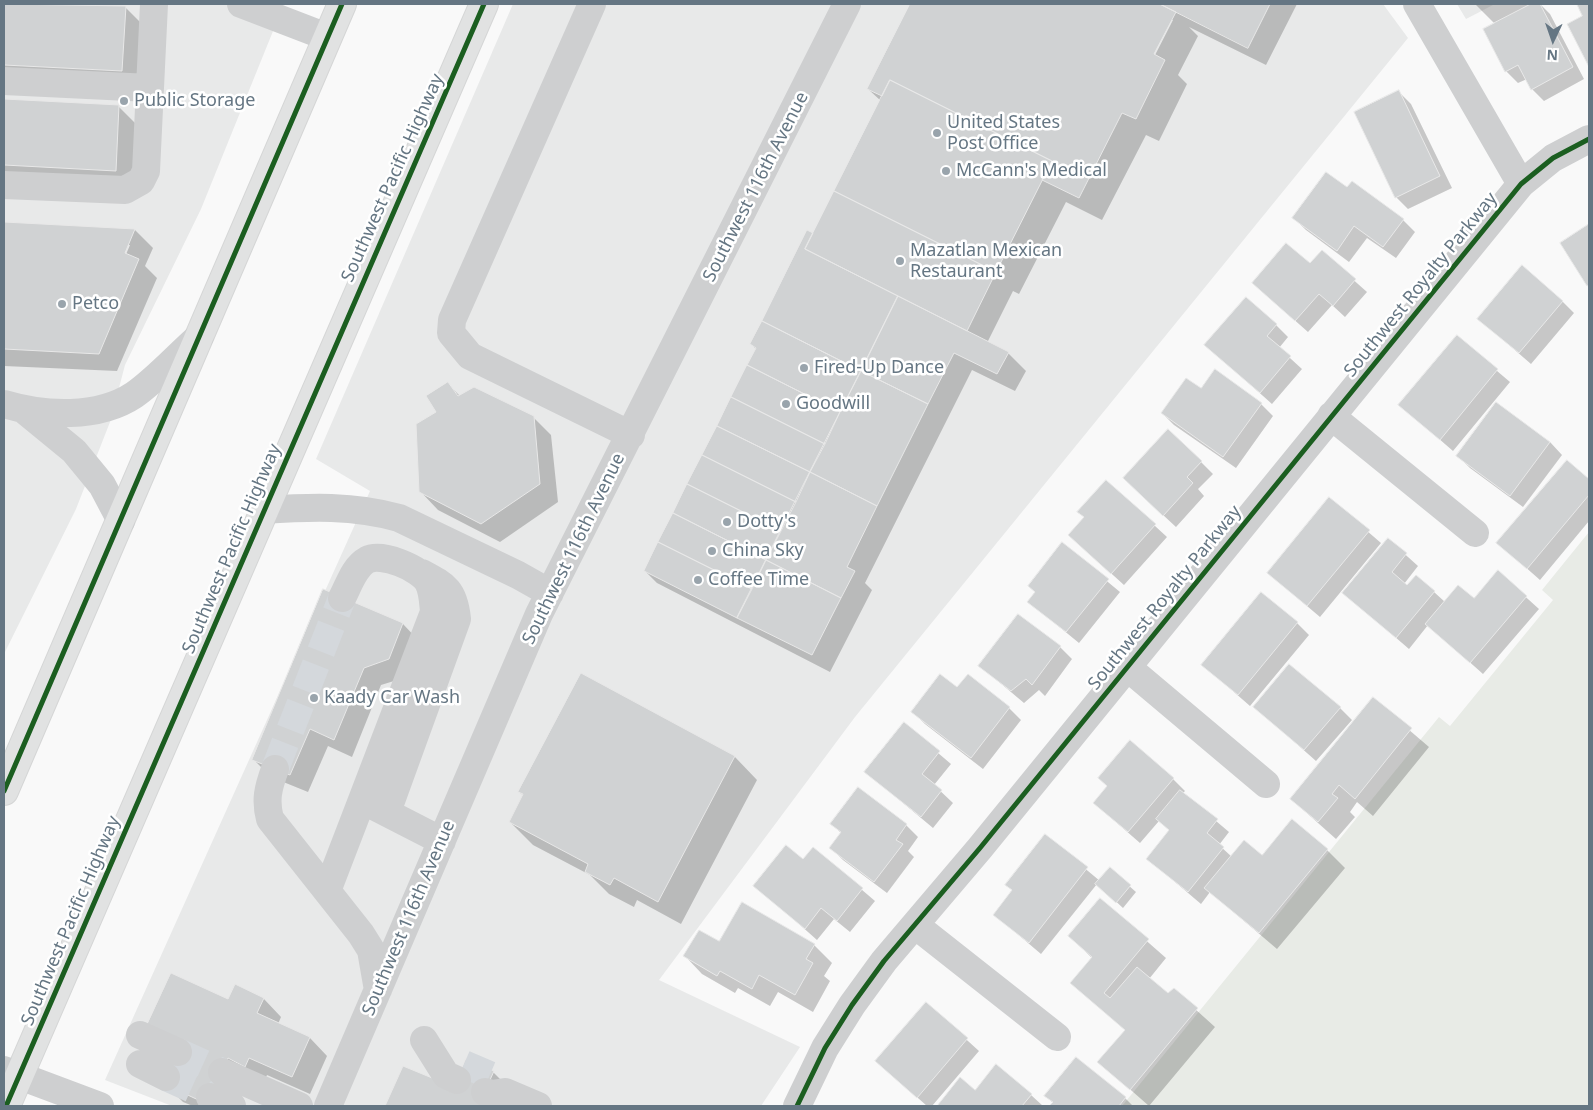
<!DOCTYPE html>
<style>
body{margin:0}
#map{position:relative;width:1593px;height:1110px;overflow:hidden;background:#f9f9f9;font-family:"Noto Sans",sans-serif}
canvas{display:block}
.frame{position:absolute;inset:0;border:5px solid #657683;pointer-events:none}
.north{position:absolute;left:1528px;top:15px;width:50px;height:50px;-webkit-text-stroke:4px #fff;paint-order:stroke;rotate:183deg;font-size:14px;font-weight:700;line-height:20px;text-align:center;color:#657683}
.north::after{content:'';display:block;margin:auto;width:18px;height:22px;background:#657683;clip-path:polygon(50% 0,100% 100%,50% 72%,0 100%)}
</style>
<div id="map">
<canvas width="1593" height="1110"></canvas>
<div class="frame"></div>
<div class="north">N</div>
</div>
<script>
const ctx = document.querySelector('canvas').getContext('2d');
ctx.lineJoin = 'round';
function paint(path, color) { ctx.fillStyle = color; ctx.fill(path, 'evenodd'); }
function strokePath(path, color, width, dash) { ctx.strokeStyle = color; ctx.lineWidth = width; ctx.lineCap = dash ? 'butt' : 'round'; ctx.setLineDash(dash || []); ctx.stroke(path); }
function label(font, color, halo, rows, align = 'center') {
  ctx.font = font + ' "Noto Sans",sans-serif'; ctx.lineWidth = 5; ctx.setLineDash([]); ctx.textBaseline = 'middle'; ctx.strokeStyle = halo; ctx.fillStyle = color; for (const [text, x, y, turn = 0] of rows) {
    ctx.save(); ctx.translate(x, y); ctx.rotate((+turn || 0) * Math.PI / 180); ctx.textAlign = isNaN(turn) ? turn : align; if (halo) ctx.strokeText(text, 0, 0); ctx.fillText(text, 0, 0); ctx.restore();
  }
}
paint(new Path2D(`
 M 4,4 L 284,4 L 201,209 L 125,365 L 110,422 L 76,509 L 4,654 Z
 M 513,4 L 1383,4 L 1408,38 L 855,717 L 659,980 L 800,1047 L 761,1106 L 172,1106 L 105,1080 L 370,491 L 316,459 Z
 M 1457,4 L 1495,4 L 1466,19 Z`), '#e8e9e9');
paint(new Path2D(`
 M 1589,532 L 1589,1106 L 1122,1106 L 1439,717 L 1450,726 L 1553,600 L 1542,590 Z`), '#e8ebe6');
paint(new Path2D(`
 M 4,4 L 125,7 L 148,30 L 145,94 L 4,86 Z
 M 911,4 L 1297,4 L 1266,65 L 1189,27 L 1198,36 L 1178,75 L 1187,84 L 1159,141 L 1146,135 L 1102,220 L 1066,202 L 1019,294 L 1013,291 L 987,343 L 1008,353 L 1026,371 L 1015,391 L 972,370 L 865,583 L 872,590 L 830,672 L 657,583 L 645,571 L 757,350 L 751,344 L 808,232 L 813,234 L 881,101 L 868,89 ZM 1170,20 L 1173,20 L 1152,61 L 1150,59 Z
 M 1475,4 L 1540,4 L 1550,14 L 1584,79 L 1544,101 L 1532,89 L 1527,79 L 1518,83 L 1506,71 L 1495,24 Z
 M 1578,4 L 1589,4 L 1589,64 L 1569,24 L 1584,17 Z
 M 1399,92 L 1411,104 L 1452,188 L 1408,209 L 1396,197 Z
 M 4,100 L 119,107 L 142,130 L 139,193 L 4,186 Z
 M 1348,189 L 1403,220 L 1415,232 L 1396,258 L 1367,238 L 1349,262 L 1306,230 L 1294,218 Z
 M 4,223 L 135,230 L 153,248 L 145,266 L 157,278 L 117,371 L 4,366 ZM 127,245 L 130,245 L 124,259 L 121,258 Z
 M 1589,225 L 1589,286 L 1562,243 Z
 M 1322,252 L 1367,292 L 1345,317 L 1332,305 L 1308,332 L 1265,294 L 1310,265 Z
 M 1562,301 L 1574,313 L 1531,364 L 1479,319 Z
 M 1276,325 L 1288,337 L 1279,348 L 1302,369 L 1272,404 L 1206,345 Z
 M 1457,337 L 1510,382 L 1453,451 L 1400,405 Z
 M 448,384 L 460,396 L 533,417 L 551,435 L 558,502 L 500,542 L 438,510 L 420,491 L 437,412 Z
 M 1202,390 L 1261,404 L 1273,416 L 1236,468 L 1174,425 L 1162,413 Z
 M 1550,442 L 1562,455 L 1523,507 L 1470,468 L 1458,456 Z
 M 1201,462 L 1213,474 L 1198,489 L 1204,496 L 1176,527 L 1136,490 Z
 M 1567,462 L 1589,480 L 1589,521 L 1540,580 L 1498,543 Z
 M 1106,481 L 1167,537 L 1124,585 L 1082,547 L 1085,518 Z
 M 1330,499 L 1381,543 L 1320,617 L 1268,573 Z
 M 1388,539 L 1418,566 L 1404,584 L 1408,587 L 1434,592 L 1445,602 L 1474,600 L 1498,572 L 1539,609 L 1483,674 L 1428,625 L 1409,649 L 1344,593 Z
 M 1062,544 L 1120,592 L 1079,643 L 1029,602 Z
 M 324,591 L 403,624 L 420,642 L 407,677 L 381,685 L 352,757 L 328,746 L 308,792 L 271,777 L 253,759 Z
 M 1019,616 L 1060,647 L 1072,659 L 1045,696 L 1039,690 L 1024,703 L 980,666 Z
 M 1297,623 L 1309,635 L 1250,706 L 1203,665 Z
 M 581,675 L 735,757 L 757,780 L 681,924 L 637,900 L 634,907 L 609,894 L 590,875 L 533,845 L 510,822 L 524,796 L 519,792 Z
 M 1373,699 L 1429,747 L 1373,816 L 1357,802 L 1350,812 L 1355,817 L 1336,839 L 1291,799 Z
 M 1255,707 L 1340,708 L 1352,720 L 1316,761 Z
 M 1009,708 L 1021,720 L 983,769 L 925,724 L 913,712 Z
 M 904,724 L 951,764 L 934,785 L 953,803 L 933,828 L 866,772 Z
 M 1173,779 L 1185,791 L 1183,793 L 1229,832 L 1219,845 L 1232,857 L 1262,857 L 1327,850 L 1345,868 L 1277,949 L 1210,892 L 1201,904 L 1148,859 L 1170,831 L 1159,821 L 1140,843 L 1094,803 Z
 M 859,789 L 906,825 L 918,837 L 908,851 L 914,857 L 887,893 L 843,860 L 831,848 L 841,833 L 832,824 Z
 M 1046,836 L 1100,881 L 1110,869 L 1136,892 L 1123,908 L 1097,884 L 1041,954 L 995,915 L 1013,891 Z
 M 813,848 L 875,901 L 850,932 L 834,919 L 817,940 L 755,885 L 803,860 Z
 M 1100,900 L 1166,958 L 1149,979 L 1169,995 L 1174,990 L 1215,1027 L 1149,1106 L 1099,1062 L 1126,1031 L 1072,983 L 1092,958 L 1069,936 Z
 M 720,943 L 814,945 L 832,963 L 824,976 L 830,981 L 813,1012 L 778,992 L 770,1006 L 738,988 L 735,993 L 702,974 L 685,956 Z
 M 264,999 L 281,1017 L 278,1024 L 310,1038 L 327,1056 L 310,1094 L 267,1075 L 263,1084 L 246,1075 L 232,1106 L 193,1106 L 183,1102 L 165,1084 L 180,1052 L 229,1001 Z
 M 926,1003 L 979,1051 L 932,1106 L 927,1106 L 876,1061 Z
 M 403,1067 L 455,1089 L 493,1072 L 511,1090 L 504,1106 L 387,1106 Z
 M 976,1092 L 1031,1095 L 1043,1106 L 939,1106 Z
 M 1046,1096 L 1125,1098 L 1133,1106 L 1051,1106 L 1053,1103 Z`), '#0003');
const building = new Path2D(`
 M 4,4 L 126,6 L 122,71 L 4,65 Z
 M 910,4 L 1160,4 L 1176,12 L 1154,54 L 1165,60 L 1136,119 L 1122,113 L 1079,198 L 1042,180 L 1052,161 L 890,80 L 882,96 L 867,89 Z
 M 1160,4 L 1270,4 L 1248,48 Z
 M 1531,4 L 1540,4 L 1573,67 L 1531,90 L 1518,65 L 1505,72 L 1483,29 Z
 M 1577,4 L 1589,4 L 1589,67 L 1567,24 L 1582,16 Z
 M 890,80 L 1052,161 L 996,272 L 834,191 Z
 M 1399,90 L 1440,176 L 1395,198 L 1354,112 Z
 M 4,99 L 119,105 L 116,171 L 4,165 Z
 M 1326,172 L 1347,187 L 1352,181 L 1404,219 L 1383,247 L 1354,226 L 1337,251 L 1292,218 Z
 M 834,191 L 996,272 L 967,331 L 805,249 Z
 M 4,222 L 135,229 L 125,253 L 139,259 L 99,354 L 4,349 Z
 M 1589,224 L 1589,285 L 1587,286 L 1560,243 Z
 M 807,230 L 813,233 L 805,249 L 898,296 L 861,371 L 762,321 Z
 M 1286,243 L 1310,263 L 1322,250 L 1356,279 L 1333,306 L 1319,294 L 1295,321 L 1252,283 Z
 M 1522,265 L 1563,301 L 1519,353 L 1477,319 Z
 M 898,296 L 1009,352 L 997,374 L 954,353 L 928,404 L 861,371 Z
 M 1246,297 L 1277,324 L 1267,336 L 1291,356 L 1260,393 L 1204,345 Z
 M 762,321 L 861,371 L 840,412 L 747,365 L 756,348 L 750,344 Z
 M 1457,335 L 1498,369 L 1440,440 L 1398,405 Z
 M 747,365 L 840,412 L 825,444 L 731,397 Z
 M 1215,369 L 1262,403 L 1223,457 L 1161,413 L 1186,378 L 1201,388 Z
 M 861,371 L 928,404 L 877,506 L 810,472 Z
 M 448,382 L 458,396 L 474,387 L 534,416 L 540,484 L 481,524 L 419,492 L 416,424 L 436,412 L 426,396 Z
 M 731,397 L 825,444 L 810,472 L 717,426 Z
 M 1496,402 L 1550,442 L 1510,496 L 1456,456 Z
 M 717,426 L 810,472 L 796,502 L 702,455 Z
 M 1168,429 L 1202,461 L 1187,477 L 1193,483 L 1163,516 L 1123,478 Z
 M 702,455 L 796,502 L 781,531 L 687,484 Z
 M 1567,460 L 1589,479 L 1589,495 L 1527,569 L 1496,543 Z
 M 810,472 L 877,506 L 847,567 L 855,571 L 841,598 L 766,560 Z
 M 1106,480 L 1156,524 L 1111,574 L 1068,535 L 1084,517 L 1077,512 Z
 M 687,484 L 781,531 L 766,560 L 673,513 Z
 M 1329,497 L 1370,530 L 1307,606 L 1267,573 Z
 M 673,513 L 766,560 L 752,589 L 658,542 Z
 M 1388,538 L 1407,553 L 1392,572 L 1407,585 L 1416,575 L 1435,591 L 1396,638 L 1342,593 Z
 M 658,542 L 752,589 L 737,618 L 644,571 Z
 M 1062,542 L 1109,579 L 1066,632 L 1027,602 L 1035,592 L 1028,586 Z
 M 766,560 L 841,598 L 812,655 L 737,618 Z
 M 1498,570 L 1527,596 L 1470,663 L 1425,624 L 1458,585 L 1474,598 Z
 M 323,589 L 403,623 L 389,659 L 364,668 L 334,740 L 310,729 L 290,775 L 252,760 Z
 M 1261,592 L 1298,622 L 1238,695 L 1201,665 Z
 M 1018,614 L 1061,646 L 1032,685 L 1026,679 L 1011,691 L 978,666 Z
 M 1289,664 L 1341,707 L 1304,750 L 1253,707 Z
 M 581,673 L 735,756 L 658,902 L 614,878 L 610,885 L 585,872 L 588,864 L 509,822 L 523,794 L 518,792 Z
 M 940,674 L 957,687 L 968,674 L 1010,707 L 971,758 L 911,712 Z
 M 1373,697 L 1412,728 L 1355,799 L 1339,785 L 1332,794 L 1338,798 L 1318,822 L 1290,799 Z
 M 904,722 L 940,751 L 922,774 L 942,790 L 921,817 L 864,772 Z
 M 1130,740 L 1174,778 L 1128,832 L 1093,803 L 1107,786 L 1098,778 Z
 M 858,787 L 907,824 L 896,840 L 903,844 L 874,882 L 829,848 L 841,832 L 830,824 Z
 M 1180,790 L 1218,819 L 1207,833 L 1224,847 L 1188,892 L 1146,859 L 1169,830 L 1156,819 Z
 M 1292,819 L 1328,849 L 1259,933 L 1204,888 L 1244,840 L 1262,855 Z
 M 1045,834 L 1088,867 L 1029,943 L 993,915 L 1012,890 L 1005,885 Z
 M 786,845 L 803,859 L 813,847 L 863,888 L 837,921 L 821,908 L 805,929 L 753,886 Z
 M 1110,867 L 1131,885 L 1116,903 L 1095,884 Z
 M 1100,898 L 1149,939 L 1104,993 L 1110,998 L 1137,967 L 1168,993 L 1174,988 L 1198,1008 L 1130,1090 L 1097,1062 L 1125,1030 L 1070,983 L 1092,957 L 1068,936 Z
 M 742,902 L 815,944 L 806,959 L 813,963 L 795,995 L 759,975 L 752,989 L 720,971 L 717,976 L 683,956 L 699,930 L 719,941 Z
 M 171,973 L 228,999 L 235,984 L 264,998 L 257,1013 L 310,1037 L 292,1077 L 249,1058 L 245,1067 L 228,1058 L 207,1104 L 164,1084 L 182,1044 L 146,1027 Z
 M 926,1002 L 968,1038 L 917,1098 L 875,1061 Z
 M 1076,1057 L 1126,1097 L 1119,1106 L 1049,1106 L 1053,1102 L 1044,1096 Z
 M 466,1059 L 494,1071 L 482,1098 L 502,1106 L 385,1106 L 403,1066 L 454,1087 Z
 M 996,1064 L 1032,1094 L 1022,1106 L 937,1106 L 960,1077 L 975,1090 Z`);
paint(building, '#d0d2d3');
strokePath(building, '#e8e8e8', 1);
strokePath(new Path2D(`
 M 275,769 L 342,598
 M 178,1052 L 222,1072
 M 464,1064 L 492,1076
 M 166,1077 L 210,1097`), '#d4d8dc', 28, [28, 14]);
const highway = new Path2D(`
 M 4,791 L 342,4
 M 6,1106 L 484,4`);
strokePath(highway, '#d5d6d6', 30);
strokePath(new Path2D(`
 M 241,4 L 327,37
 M 592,4 L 452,320 L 451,333 L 470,356 L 631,435
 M 1417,4 L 1521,184
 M 4,81 L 150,88
 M 4,185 L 125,190 L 141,181 L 146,171 L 154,4
 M 4,404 C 44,416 98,419 134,395 C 156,380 180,353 200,336
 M 24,410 L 74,451 L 102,485 L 121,521
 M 1331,416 L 1475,533
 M 263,510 C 310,507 353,505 399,518 L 518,575 L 550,593
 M 342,598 C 349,585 354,567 367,560 C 381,552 420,568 428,582 C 433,591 433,602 434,612 L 362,800
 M 1127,667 L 1266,784
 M 275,769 C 268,788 265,800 270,819 L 361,934 L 371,950 L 378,990
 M 387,812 L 457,619 C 454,590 446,586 422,573
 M 327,891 L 362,800 L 442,841
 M 915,925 L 1057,1037
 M 140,1035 L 178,1052
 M 424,1040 L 446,1075 L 457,1080
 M 140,1064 L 166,1077
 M 4,1070 L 100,1106
 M 222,1072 L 299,1106
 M 485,1092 L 492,1094 L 505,1092 L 538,1106
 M 210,1097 L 232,1106
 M 328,1106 L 539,614 L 847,4
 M 797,1106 L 825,1048 L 852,1005 L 884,961 L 980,848 L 1521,184 L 1553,158 L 1589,139`), '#cecfd0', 28);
strokePath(highway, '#e1e2e2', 28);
strokePath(new Path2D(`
 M 4,791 L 342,4
 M 6,1106 L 484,4
 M 797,1106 L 825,1048 L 852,1005 L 884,961 L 980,848 L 1521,184 L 1553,158 L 1589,139`), '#1b5e20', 5);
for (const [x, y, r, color] of [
 [124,101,5,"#99a4ac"],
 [937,133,5,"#99a4ac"],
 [946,171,5,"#99a4ac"],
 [900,261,5,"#99a4ac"],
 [62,304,5,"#99a4ac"],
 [804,368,5,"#99a4ac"],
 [786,404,5,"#99a4ac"],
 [727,522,5,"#99a4ac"],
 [712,551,5,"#99a4ac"],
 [698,580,5,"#99a4ac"],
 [314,698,5,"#99a4ac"]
]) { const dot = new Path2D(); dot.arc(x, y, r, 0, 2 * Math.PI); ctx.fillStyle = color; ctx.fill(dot); strokePath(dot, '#fff', 2); }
label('18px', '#657683', '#fff', [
 ["Public Storage",134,101],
 ["United States",947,123],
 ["Post Office",947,144],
 ["McCann's Medical",956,171],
 ["Mazatlan Mexican",910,251],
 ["Restaurant",910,272],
 ["Petco",72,304],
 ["Fired-Up Dance",814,368],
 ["Goodwill",796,404],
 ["Dotty's",737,522],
 ["China Sky",722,551],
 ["Coffee Time",708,580],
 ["Kaady Car Wash",324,698]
], 'left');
label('18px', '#657683', '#fff', [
 ["Southwest Pacific Highway",393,178,-66],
 ["Southwest 116th Avenue",756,187,-63],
 ["Southwest Royalty Parkway",1421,285,-51],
 ["Southwest Pacific Highway",232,549,-67],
 ["Southwest 116th Avenue",574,549,-64],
 ["Southwest Royalty Parkway",1165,598,-51],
 ["Southwest 116th Avenue",409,918,-67],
 ["Southwest Pacific Highway",71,921,-67]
]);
</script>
